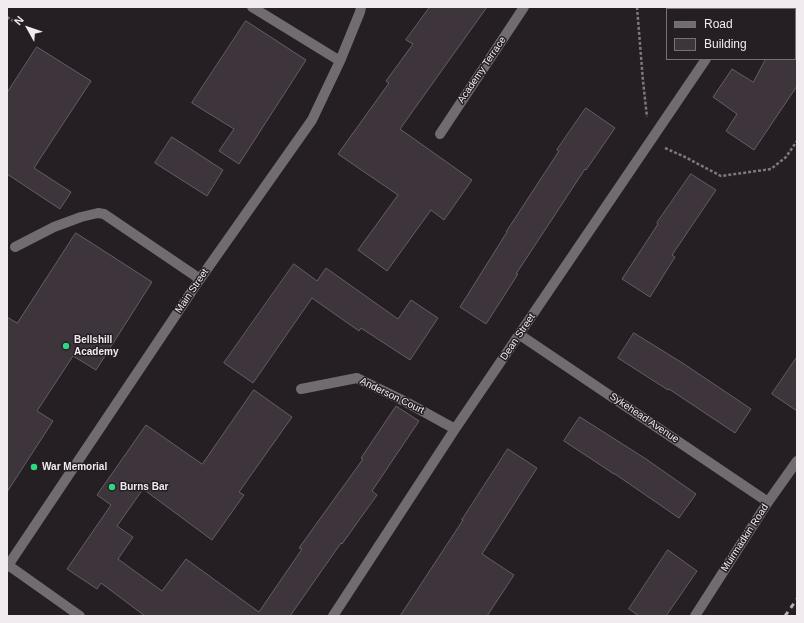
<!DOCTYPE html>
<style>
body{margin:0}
#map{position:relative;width:804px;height:623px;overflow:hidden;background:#251e23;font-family:Arial,sans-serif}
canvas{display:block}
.frame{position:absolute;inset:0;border:8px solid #f1ebef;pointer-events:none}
.legend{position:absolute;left:666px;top:8px;width:130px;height:52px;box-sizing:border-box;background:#251e23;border:1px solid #777075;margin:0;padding:5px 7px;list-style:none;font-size:12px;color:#f1ebef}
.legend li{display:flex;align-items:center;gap:8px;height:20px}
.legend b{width:20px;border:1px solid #777075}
.north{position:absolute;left:8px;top:8px;width:40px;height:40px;-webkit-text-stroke:3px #251e23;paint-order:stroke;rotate:310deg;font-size:11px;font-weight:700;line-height:16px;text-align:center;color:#f1ebef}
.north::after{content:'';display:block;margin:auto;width:14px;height:18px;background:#f1ebef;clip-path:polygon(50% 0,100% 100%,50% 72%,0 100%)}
</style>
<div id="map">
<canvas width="804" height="623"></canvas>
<div class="frame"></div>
<ul class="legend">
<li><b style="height:5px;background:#706c6f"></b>Road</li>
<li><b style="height:11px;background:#3d353b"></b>Building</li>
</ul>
<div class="north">N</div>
</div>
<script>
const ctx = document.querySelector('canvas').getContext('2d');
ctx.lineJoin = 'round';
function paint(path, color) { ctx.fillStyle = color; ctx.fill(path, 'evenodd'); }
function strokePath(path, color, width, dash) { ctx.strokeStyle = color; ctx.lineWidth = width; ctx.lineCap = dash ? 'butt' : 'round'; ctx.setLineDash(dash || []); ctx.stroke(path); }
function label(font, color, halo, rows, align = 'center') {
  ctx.font = font + ' Arial,sans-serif'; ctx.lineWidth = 3; ctx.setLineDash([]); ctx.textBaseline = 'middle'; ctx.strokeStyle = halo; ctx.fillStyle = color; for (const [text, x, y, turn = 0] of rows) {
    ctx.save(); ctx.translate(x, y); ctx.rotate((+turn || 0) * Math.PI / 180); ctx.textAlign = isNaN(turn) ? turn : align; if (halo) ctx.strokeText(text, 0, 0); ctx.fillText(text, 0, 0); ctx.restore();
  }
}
const building = new Path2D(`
 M 430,7 L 487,7 L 400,129 L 472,180 L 444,220 L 431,210 L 387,271 L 358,250 L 398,195 L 338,154 L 389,83 L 386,81 L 413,44 L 406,40 Z
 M 246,21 L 306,60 L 239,164 L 219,151 L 234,129 L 192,103 Z
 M 37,47 L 91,81 L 34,168 L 71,192 L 60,209 L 7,174 L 7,93 Z
 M 766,59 L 797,59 L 797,86 L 754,150 L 726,131 L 737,114 L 713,97 L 732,69 L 753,82 Z
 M 586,108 L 615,128 L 586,170 L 585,169 L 516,274 L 518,274 L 486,324 L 460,307 L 507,232 L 506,232 L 559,151 L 557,150 Z
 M 172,137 L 223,170 L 207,196 L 155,163 Z
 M 691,174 L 716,190 L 672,255 L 675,257 L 650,297 L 622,279 L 658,224 L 657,223 Z
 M 76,233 L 152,282 L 96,370 L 73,356 L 37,411 L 53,421 L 7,492 L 7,317 L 17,323 Z
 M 294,264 L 317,281 L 326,268 L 398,319 L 411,300 L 438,318 L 410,360 L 361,328 L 359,331 L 312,298 L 253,383 L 224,363 Z
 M 634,333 L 684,364 L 751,409 L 735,433 L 669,389 L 668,390 L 618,358 Z
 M 797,357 L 797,411 L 772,394 Z
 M 254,390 L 292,417 L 239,492 L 244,495 L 212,540 L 143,489 L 117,526 L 133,537 L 118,559 L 162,591 L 186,559 L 259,612 L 302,549 L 299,548 L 363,459 L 361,458 L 396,406 L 419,421 L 372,491 L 377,495 L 342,544 L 341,543 L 290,616 L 145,616 L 101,583 L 97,589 L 67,569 L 111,505 L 97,495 L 146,425 L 202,464 Z
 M 580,417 L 646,459 L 696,494 L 679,518 L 615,474 L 614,474 L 564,441 Z
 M 508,449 L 537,468 L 482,554 L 514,575 L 487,616 L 400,616 L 463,520 L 462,520 Z
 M 668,550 L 697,571 L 666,616 L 639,616 L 629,609 Z`);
paint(building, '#3d353b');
strokePath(building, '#665e64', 1);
strokePath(new Path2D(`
 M 637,7 L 643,81 L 647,117
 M 7,17 L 20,25
 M 665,148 L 683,156 L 721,176 L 771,169 L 786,157 L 797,141`), '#7e777c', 2.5, [3, 2]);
strokePath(new Path2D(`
 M 252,7 L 340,61
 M 440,134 L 524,7
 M 15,247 L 54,227 L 81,217 L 98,213 L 104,214 L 200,279
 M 520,335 L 768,502
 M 301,389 L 357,378 L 406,402 L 455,429
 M 8,565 L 80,616
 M 7,567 L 200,279 L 312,120 L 340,61 L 360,12 L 361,7
 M 333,616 L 455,429 L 706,59
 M 695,616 L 768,502 L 797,461`), '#706c6f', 10);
strokePath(new Path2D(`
 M 785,616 L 797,599`), '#b6afb4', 3, [5, 5]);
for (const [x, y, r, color] of [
 [66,346,4,"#2dd884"],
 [34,467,4,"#2dd884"],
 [112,487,4,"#2dd884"]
]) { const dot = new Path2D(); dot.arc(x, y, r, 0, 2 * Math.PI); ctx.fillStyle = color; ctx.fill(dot); strokePath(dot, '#251e23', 1.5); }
label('10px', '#f1ebef', '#251e23', [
 ["Academy Terrace",482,70,-56],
 ["Main Street",192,291,-56],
 ["Dean Street",518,337,-56],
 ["Anderson Court",392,396,26],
 ["Sykehead Avenue",644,418,34],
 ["Muirmadkin Road",745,538,-57]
]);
label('bold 10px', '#f1ebef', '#251e23', [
 ["Bellshill",74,340],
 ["Academy",74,352],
 ["War Memorial",42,467],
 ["Burns Bar",120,487]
], 'left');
</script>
